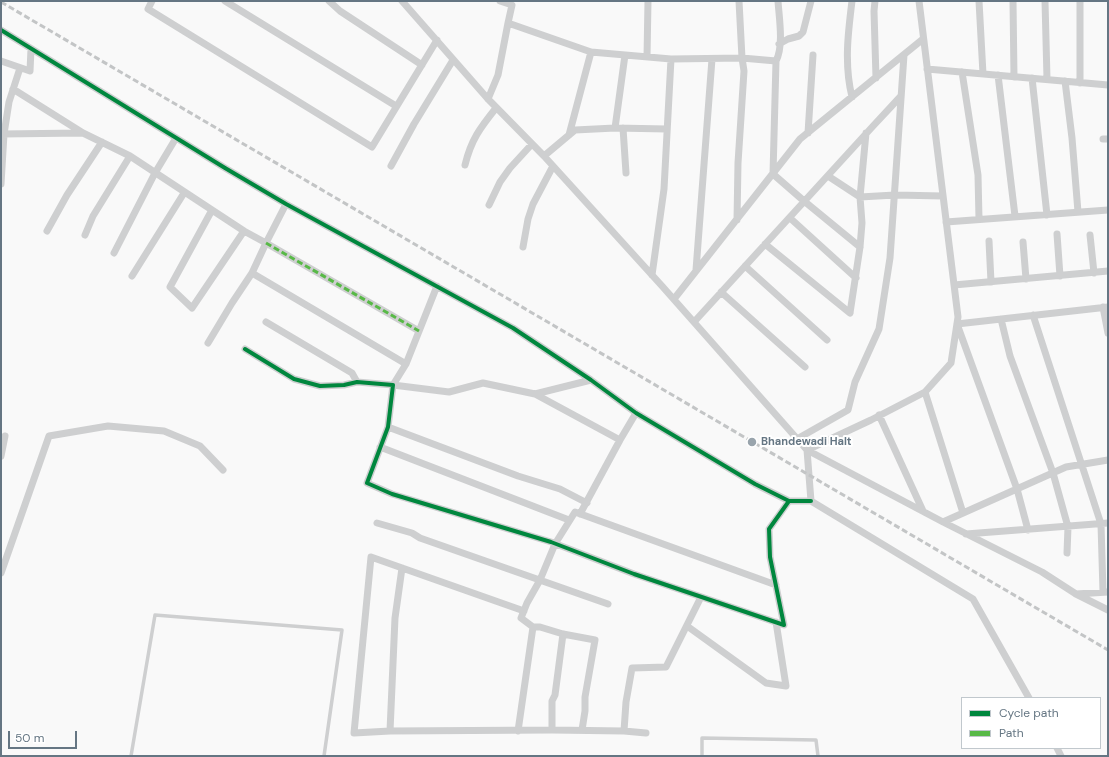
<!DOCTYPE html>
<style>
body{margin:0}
#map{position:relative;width:1109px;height:757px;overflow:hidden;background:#f9f9f9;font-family:"DM Sans",sans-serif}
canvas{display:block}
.frame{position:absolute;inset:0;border:2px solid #657683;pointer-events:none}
.legend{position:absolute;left:961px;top:697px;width:140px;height:52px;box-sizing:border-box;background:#fff;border:1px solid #c1c8cd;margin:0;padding:5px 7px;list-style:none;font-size:12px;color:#657683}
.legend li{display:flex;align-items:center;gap:8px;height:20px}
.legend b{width:20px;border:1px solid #c1c8cd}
.scale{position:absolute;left:8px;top:731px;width:69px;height:18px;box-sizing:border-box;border:2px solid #657683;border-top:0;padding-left:5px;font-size:12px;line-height:14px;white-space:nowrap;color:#657683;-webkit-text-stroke:3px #fff;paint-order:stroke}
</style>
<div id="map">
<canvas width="1109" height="757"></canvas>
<div class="frame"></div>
<ul class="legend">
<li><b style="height:5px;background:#00873e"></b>Cycle path</li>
<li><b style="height:5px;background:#58b947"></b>Path</li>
</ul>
<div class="scale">50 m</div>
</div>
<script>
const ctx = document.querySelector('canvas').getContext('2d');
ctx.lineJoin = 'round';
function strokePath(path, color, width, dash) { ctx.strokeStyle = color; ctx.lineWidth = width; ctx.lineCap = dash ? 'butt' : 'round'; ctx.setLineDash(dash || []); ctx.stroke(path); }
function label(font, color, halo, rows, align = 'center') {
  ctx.font = font + ' "DM Sans",sans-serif'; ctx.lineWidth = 4; ctx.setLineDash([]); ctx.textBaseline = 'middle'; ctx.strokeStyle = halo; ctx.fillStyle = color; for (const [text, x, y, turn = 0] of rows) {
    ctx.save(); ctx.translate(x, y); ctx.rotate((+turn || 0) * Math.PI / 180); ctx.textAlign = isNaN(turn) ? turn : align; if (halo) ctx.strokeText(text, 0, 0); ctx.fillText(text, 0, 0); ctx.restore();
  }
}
strokePath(new Path2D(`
 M 131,756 L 155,615 L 342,630 L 324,756
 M 702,756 L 702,738 L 816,740 L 818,756`), '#cecfd0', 3.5);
strokePath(new Path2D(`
 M 152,1 L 148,9 L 372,147 L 437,40
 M 225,1 L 396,106
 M 329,1 L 340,11 L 422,65
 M 402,1 L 488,99 L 544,156 L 662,286 L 807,450 L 943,522
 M 500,1 L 512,5 L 508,23 L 591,52 L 671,59 L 742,58 L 776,61 L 773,174 L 804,201 L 860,247
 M 875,1 L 874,11 L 876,78
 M 979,1 L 983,74
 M 1013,1 L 1014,77
 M 1045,1 L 1047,79
 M 1080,1 L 1080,83
 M 1,30 L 225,168 L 286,204 L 513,328 L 591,380 L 636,413 L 755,484 L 789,501 L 811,501
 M 779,44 L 788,39 L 799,36 L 803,32 L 811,1
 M 647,57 L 648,1
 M 1,61 L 30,71 L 31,49
 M 776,61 C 784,46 779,17 778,1
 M 927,69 L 1108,85
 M 962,72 L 978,175 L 979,219
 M 998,75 L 1015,216
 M 1032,78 L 1047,215
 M 1065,81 L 1072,138 L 1078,212
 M 13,89 L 83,133
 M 852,97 C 844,65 848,33 852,1
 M 488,99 L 498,75 L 508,23
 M 615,128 L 625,55
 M 623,128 L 626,173
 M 808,133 L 813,55
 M 1,134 L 83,133 L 130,156 L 212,210 L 170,287 L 192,308 L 244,231 L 266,243 L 286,204
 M 569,135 L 591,52
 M 1103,139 L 1108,139
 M 544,156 L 575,130 L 615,128 L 667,129
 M 465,165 C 471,140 480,128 496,108
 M 391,166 L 414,124 L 453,60
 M 828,176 L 860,197 L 895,195 L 943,196
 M 1,184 L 4,134 L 9,102 L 20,68
 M 489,205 L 500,182 L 510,168 L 532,144
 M 212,210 L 244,231
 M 790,218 L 856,278
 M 737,220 L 738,163 L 744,71 L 742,58 L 739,1
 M 946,222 L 1108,210
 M 47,231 L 67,195 L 102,142
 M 1057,234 L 1060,276
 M 85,235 L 93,216 L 130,156
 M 1090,235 L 1094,273
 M 989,241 L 991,282
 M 1023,242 L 1026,279
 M 765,244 L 850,313
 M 523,247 L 528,219 L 533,204 L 553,166
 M 114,253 L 155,173 L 176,138
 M 745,266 L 827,340
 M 696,270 L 712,59
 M 252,273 L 406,364
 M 652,275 L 664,189 L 671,59
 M 132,276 L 184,193
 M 954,285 L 1108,271
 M 437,286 L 406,364 L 393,385 L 449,392 L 483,383 L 535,394 L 591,380
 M 721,292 L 805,367
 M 674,299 L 800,139 L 923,39
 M 1103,307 L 1108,333
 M 850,313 L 860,247 L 862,223 L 860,197 L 866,133
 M 1033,315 L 1101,524 L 1103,592
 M 1001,319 L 1010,356 L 1053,473 L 1068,527 L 1067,553
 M 266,322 L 352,373 L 357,382
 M 694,322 L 874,125 L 901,96
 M 208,343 L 232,303 L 252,273 L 266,243 L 419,331
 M 245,349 L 294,379 L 320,386 L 344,385 L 357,382 L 393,385 L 388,427 L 367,483 L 392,494 L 551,542 L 634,574 L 784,625 L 770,557 L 769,529 L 789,501
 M 925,392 L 963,513
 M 535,394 L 620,440 L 580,514
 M 879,415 L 923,511
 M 388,427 L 518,476 L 560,489 L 587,503
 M 797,439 L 848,410 L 855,382 L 879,329 L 890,258 L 904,55
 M 620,440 L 636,413
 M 380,447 L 569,520
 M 807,450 L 871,420 L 925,392 L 951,363 L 958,317 L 919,1
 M 807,450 L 811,501 L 973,599 L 1029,698
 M 1,456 L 5,436
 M 1108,460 L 1066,467 L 943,522 L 1042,572 L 1076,594 L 1108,610
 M 377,523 L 412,533 L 420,538 L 608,604
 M 1028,530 L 1017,489 L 957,324 L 1108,307
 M 966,534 L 1108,523
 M 402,568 L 395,618 L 390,731 L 552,730 L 624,731 L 646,733
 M 1,573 L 49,436 L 108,426 L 164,431 L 200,446 L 223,470
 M 1076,594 L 1108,592
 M 687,626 L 766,683 L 786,686 L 776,622
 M 552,730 L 552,701 L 555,695 L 563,634
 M 582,730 L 585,711 L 585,697 L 595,640 L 563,634 L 540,627 L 533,627 L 521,618 L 527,603 L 540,580 L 555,544 L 575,512 L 776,585
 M 390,731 L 354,733 L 371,557 L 524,611
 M 518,731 L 533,627
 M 624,731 L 626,702 L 632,668 L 666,667 L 701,597
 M 1057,748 L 1061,756`), '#cecfd0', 7);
strokePath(new Path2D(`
 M 1,2 L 1108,650`), '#c3c5c6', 3, [6, 3]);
strokePath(new Path2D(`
 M 266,243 L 419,331`), '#58b947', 3, [6, 3]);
strokePath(new Path2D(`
 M 1,30 L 225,168 L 286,204 L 513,328 L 591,380 L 636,413 L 755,484 L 789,501 L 811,501
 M 245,349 L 294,379 L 320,386 L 344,385 L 357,382 L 393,385 L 388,427 L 367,483 L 392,494 L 551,542 L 634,574 L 784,625 L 770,557 L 769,529 L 789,501`), '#00873e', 4);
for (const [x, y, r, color] of [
 [752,442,5,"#99a4ac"]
]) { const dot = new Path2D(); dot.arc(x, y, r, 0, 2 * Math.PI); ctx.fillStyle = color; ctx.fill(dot); strokePath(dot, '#fff', 1.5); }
label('bold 11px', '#657683', '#fff', [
 ["Bhandewadi Halt",761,442]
], 'left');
</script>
